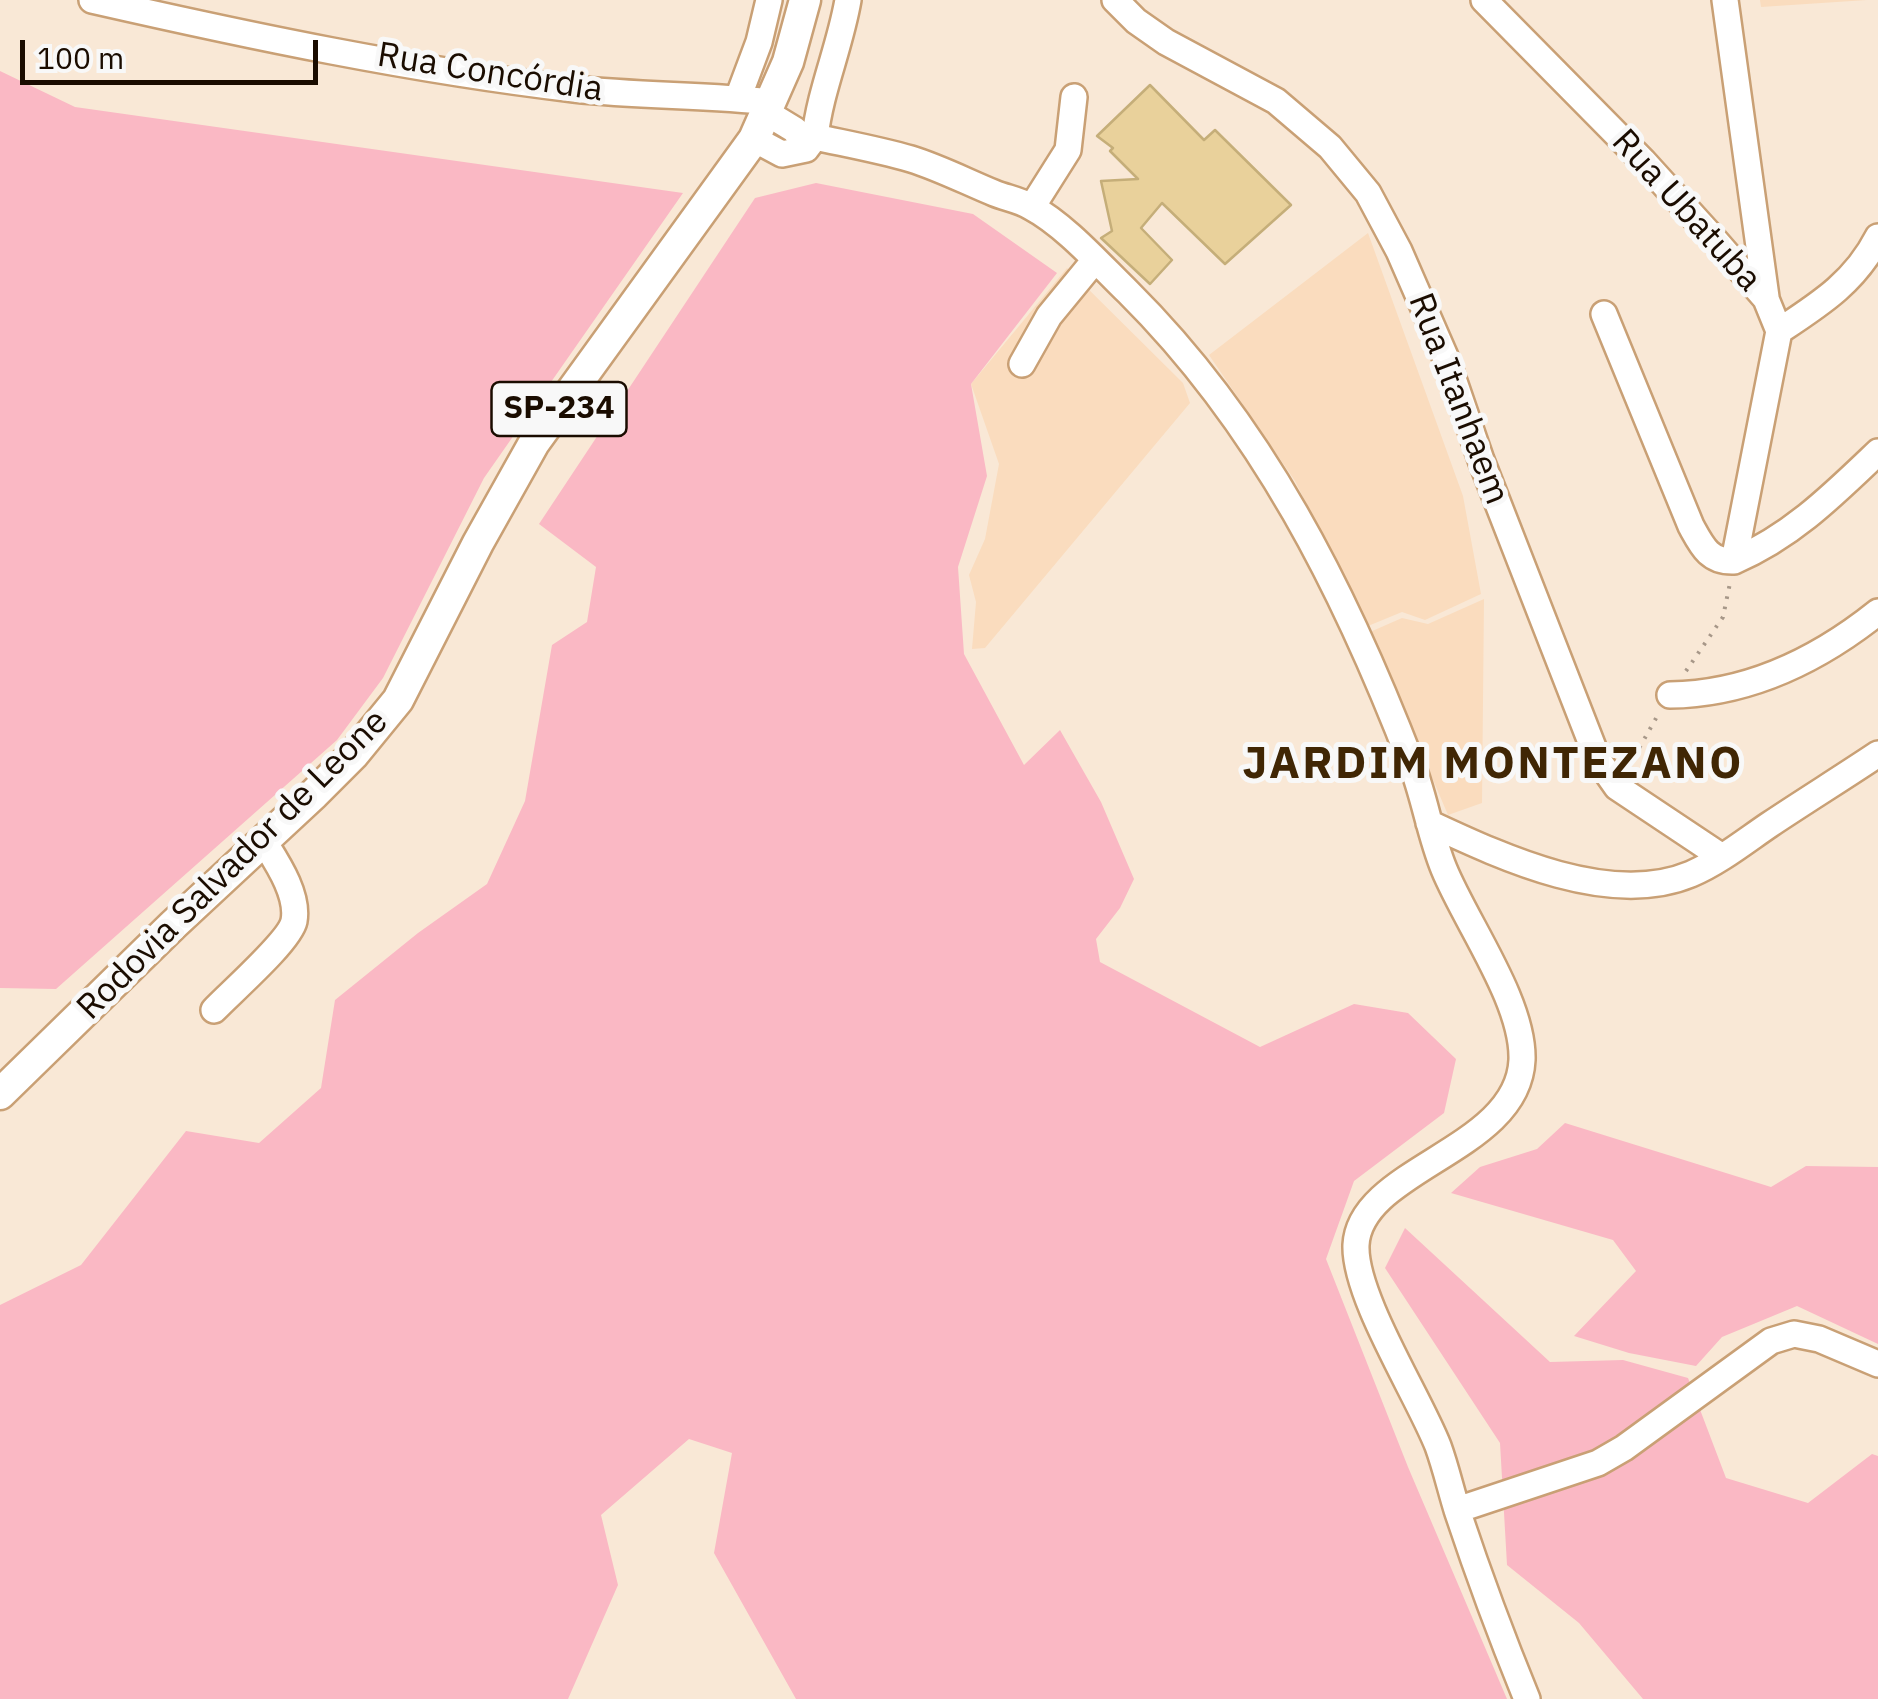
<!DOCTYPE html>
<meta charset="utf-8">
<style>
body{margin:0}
#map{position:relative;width:1878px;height:1699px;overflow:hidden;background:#f9e8d6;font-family:"IBM Plex Sans",sans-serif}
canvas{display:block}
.scale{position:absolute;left:20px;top:40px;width:298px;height:45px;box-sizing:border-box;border:5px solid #1a0c00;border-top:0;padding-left:12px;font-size:30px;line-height:35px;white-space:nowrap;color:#1a0c00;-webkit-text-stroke:8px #f8f8f8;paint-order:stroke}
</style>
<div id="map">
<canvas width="1878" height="1699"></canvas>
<div class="scale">100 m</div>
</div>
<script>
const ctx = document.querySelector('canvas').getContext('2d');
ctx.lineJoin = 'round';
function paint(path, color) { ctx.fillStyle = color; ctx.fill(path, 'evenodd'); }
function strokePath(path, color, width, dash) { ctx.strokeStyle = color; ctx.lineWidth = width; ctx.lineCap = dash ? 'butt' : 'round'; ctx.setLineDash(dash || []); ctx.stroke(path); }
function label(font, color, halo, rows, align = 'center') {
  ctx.font = font + ' "IBM Plex Sans",sans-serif'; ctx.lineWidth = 10; ctx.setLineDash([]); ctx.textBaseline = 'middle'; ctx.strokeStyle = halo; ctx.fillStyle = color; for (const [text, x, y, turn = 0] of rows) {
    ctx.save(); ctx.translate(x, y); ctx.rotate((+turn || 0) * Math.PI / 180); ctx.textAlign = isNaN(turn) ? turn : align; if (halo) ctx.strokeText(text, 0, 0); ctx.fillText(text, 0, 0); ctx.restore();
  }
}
paint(new Path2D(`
 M 1760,0 L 1867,0 L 1761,7 Z
 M 1368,233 L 1463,496 L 1481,594 L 1425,620 L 1402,612 L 1368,626 L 1295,481 L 1209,355 Z
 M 1067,268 L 1183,383 L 1190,403 L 985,648 L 972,649 L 976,602 L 969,575 L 985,539 L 999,464 L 971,384 Z
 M 1484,599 L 1482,803 L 1448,815 L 1370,632 L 1402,618 L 1428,624 Z`), '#fadcbe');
paint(new Path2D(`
 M 0,71 L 75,107 L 683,193 L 484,478 L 383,678 L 337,740 L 56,989 L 0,988 Z
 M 816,183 L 973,214 L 1057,273 L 971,384 L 987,476 L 958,567 L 964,654 L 1024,765 L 1060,730 L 1101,802 L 1134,879 L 1120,908 L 1096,939 L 1100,962 L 1260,1047 L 1354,1004 L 1408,1013 L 1456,1059 L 1444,1113 L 1354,1181 L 1326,1259 L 1408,1467 L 1507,1699 L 796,1699 L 714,1553 L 732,1453 L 689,1439 L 601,1515 L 618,1585 L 568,1699 L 0,1699 L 0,1305 L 81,1265 L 186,1131 L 259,1143 L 321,1088 L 335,1000 L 418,933 L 487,884 L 525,801 L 552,645 L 587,622 L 596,567 L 539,524 L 755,198 Z
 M 1565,1123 L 1771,1187 L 1806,1166 L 1878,1167 L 1878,1344 L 1797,1306 L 1722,1337 L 1696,1366 L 1629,1353 L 1574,1336 L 1636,1271 L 1613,1240 L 1451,1193 L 1480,1167 L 1537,1149 Z
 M 1405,1228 L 1550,1362 L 1623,1360 L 1688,1378 L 1726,1478 L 1808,1503 L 1872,1454 L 1878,1456 L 1878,1699 L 1643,1699 L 1579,1623 L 1507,1565 L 1500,1443 L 1385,1268 Z`), '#fab8c4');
const building = new Path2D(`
 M 1150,85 L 1204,140 L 1215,130 L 1291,205 L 1225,264 L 1162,203 L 1141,228 L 1172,260 L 1150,284 L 1101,238 L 1112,231 L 1101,181 L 1138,179 L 1110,151 L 1113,148 L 1097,136 Z`);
paint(building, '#e9d19b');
strokePath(building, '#c5ae79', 2.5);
const minor = new Path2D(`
 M 92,0 C 250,36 412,70 574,89 C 640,96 706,95 772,102
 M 1115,0 L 1136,21 L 1166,42 L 1276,101 L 1330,147 L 1368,193 L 1399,251 L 1447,361 L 1481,460 L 1598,760 L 1617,787 L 1722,857
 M 1484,0 L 1643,161 L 1712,237 L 1766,299 L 1779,331
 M 1725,0 L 1766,297
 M 738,98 L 759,42 L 769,0
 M 767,113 L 795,130 L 806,149
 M 815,137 C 820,91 840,47 848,0
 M 754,139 L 782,154 L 806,149 L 815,137 C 847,144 880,150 911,159 C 940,168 967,182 994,193 C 1006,198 1020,200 1031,207 C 1065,225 1100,265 1128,292 C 1262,425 1345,591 1412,765 C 1425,799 1430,835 1444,869 C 1466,923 1524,1002 1522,1060 C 1518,1151 1360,1168 1356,1245 C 1354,1296 1418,1395 1438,1446 C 1446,1468 1451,1491 1458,1513 C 1479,1576 1502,1638 1527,1699
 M 1032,207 L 1068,150 L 1074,97
 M 1604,314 L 1691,526 C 1702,546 1709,562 1734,561 L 1779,331
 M 1779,331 C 1820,304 1855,282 1878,237
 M 1022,364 L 1049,316 L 1095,260
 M 1734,561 C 1792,536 1833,495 1878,452
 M 1670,695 C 1748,694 1818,660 1878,612
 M 1429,823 C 1502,857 1610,908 1691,874 C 1719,862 1744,842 1769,825 C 1805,801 1842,778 1878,754
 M 214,1010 C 230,993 290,941 294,921 C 299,894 276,861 263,840
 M 1457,1510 L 1598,1463 L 1624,1448 L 1771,1341 L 1794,1334 L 1819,1339 L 1878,1364`);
const major = new Path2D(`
 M 0,1094 L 173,925 L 314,794 L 353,755 L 398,700 L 478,543 L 534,443 L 754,139 L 788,62 L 805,0`);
strokePath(minor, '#c9a075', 30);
strokePath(major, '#c9a075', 35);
strokePath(new Path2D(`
 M 1686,671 L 1723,617 L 1730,583
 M 1629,766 L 1659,713`), '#a79788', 4, [2.5, 8]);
strokePath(minor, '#fff', 25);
strokePath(major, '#fff', 30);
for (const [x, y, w] of [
 [559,409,135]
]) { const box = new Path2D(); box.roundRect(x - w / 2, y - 27, w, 54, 8); ctx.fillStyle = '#f8f8f8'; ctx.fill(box); strokePath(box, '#1a0c00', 2.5); }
label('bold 32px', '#1a0c00', null, [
 ["SP-234",559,409]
]);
label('35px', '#1a0c00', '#f8f8f8', [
 ["Rua Concórdia",490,73,9],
 ["Rua Ubatuba",1686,211,48],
 ["Rua Itanhaem",1458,399,69],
 ["Rodovia Salvador de Leone",233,865,-45]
]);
ctx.letterSpacing = '2.5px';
label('bold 45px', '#402604', '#f8f8f8', [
 ["JARDIM MONTEZANO",1493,765]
]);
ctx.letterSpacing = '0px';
</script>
